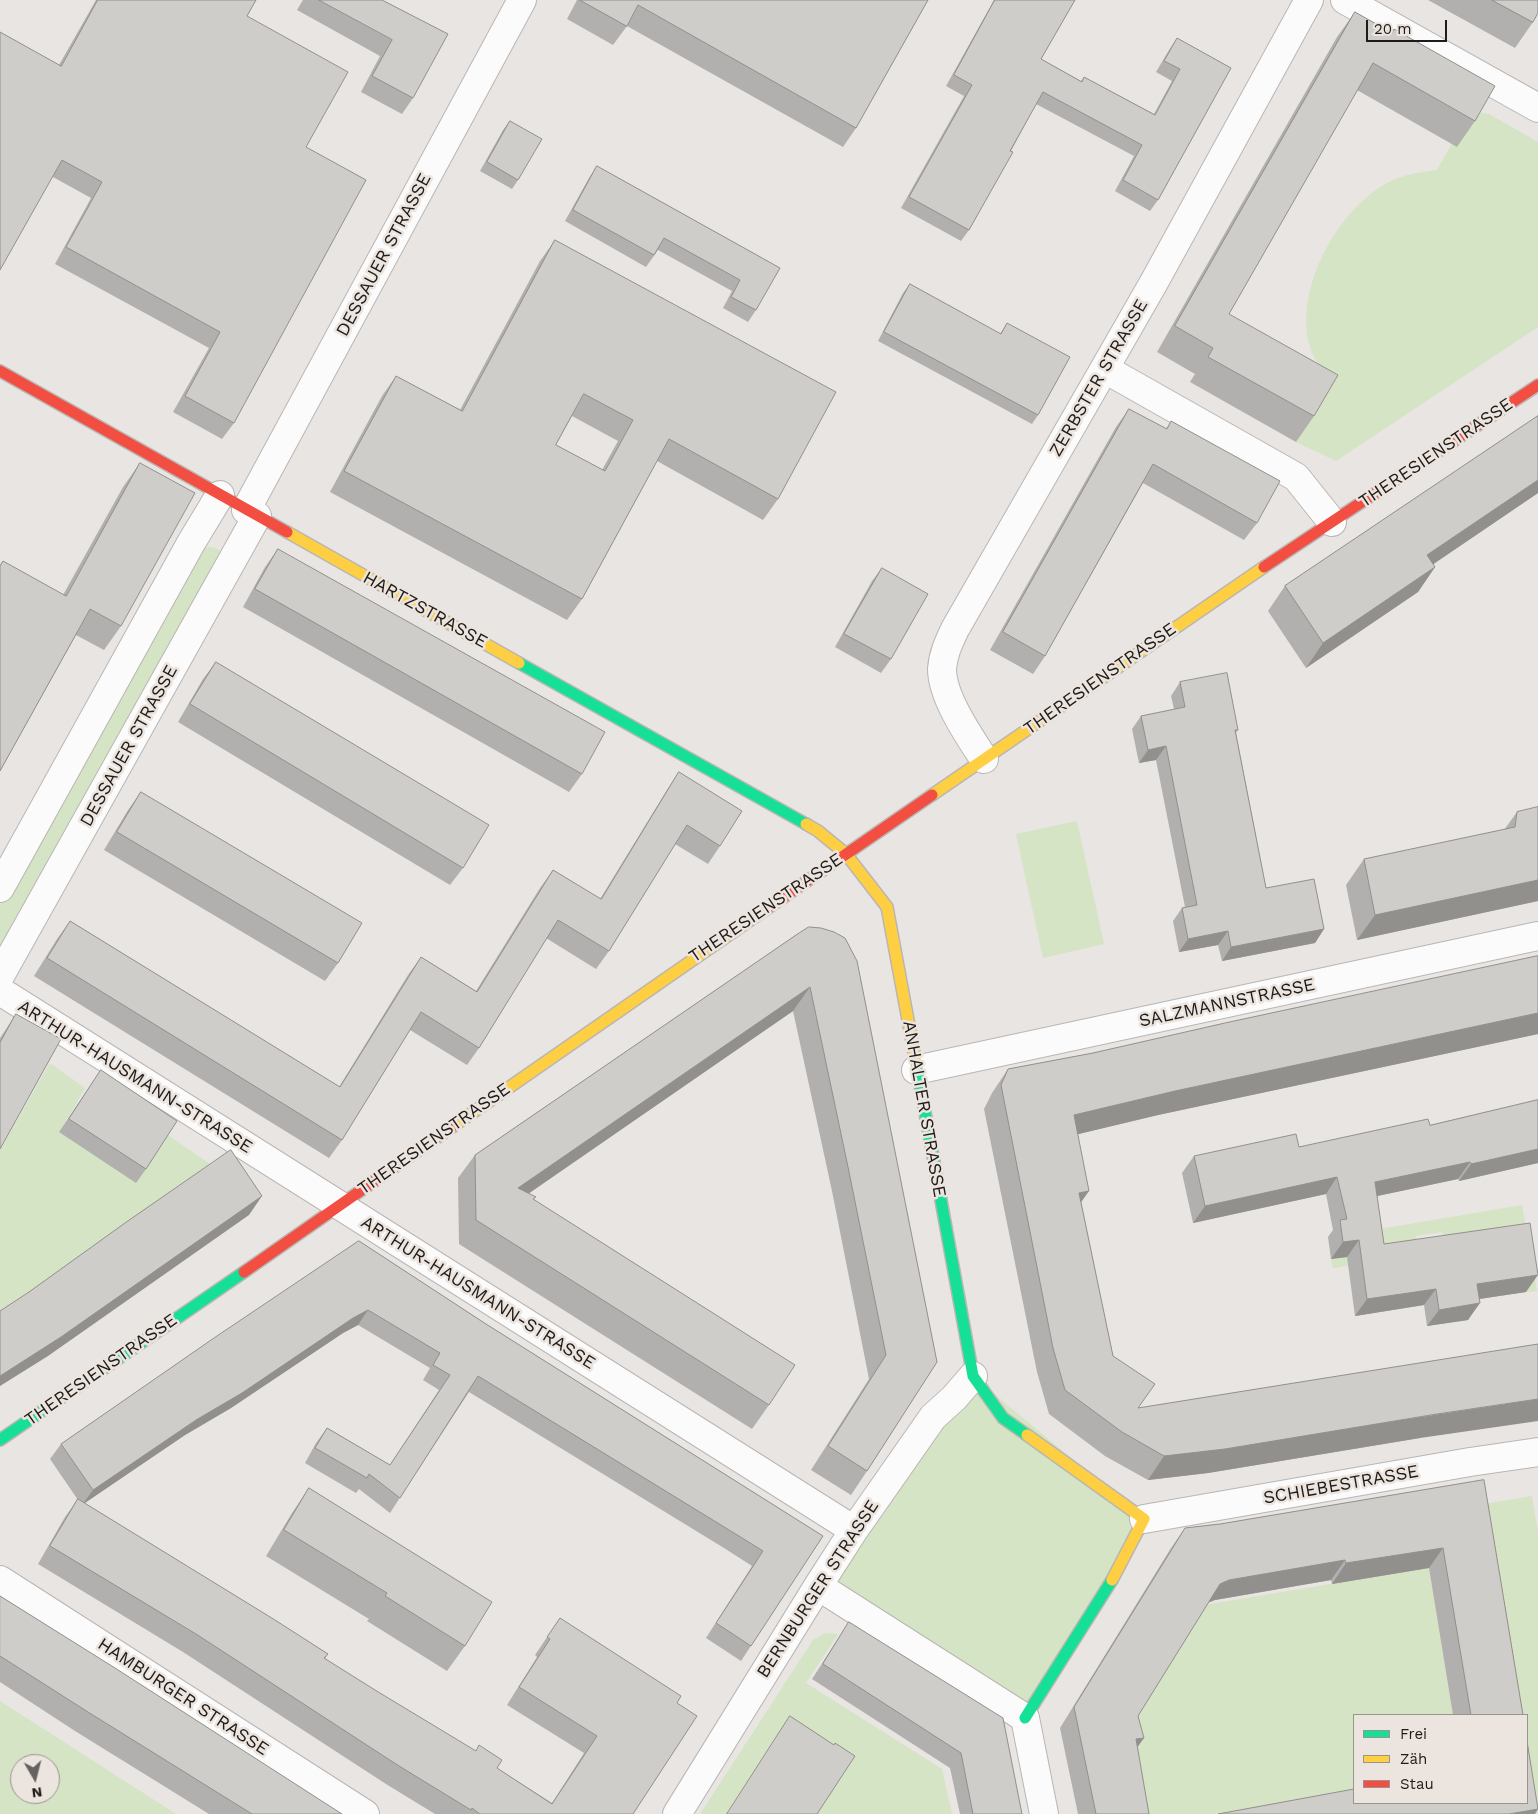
<!DOCTYPE html>
<meta charset="utf-8">
<style>
body{margin:0}
#map{position:relative;width:1538px;height:1814px;overflow:hidden;background:#e8e5e2;font-family:"Work Sans",sans-serif}
canvas{display:block}
.legend{position:absolute;left:1353px;top:1714px;width:175px;height:90px;box-sizing:border-box;background:#ece4de;border:1px solid #9a948f;margin:0;padding:6px 9px;list-style:none;font-size:15px;color:#1e1b18}
.legend li{display:flex;align-items:center;gap:10px;height:25px}
.legend b{width:25px;border:1px solid #9a948f}
.north{position:absolute;left:10px;top:1754px;width:50px;height:50px;box-sizing:border-box;background:#ece4de;border:1px solid #9a948f;border-radius:50%;rotate:172deg;font-size:14px;font-weight:700;line-height:20px;text-align:center;color:#1e1b18}
.north::after{content:'';display:block;margin:auto;width:18px;height:22px;background:#65625f;clip-path:polygon(50% 0,100% 100%,50% 72%,0 100%)}
.scale{position:absolute;left:1366px;top:20px;width:81px;height:22px;box-sizing:border-box;border:2px solid #1e1b18;border-top:0;padding-left:6px;font-size:15px;line-height:18px;white-space:nowrap;color:#1e1b18;-webkit-text-stroke:4px #ece4de;paint-order:stroke}
</style>
<div id="map">
<canvas width="1538" height="1814"></canvas>
<ul class="legend">
<li><b style="height:6px;background:#16e098"></b>Frei</li>
<li><b style="height:6px;background:#ffcf43"></b>Zäh</li>
<li><b style="height:6px;background:#f24e42"></b>Stau</li>
</ul>
<div class="north">N</div>
<div class="scale">20 m</div>
</div>
<script>
const ctx = document.querySelector('canvas').getContext('2d');
ctx.lineJoin = 'round';
function paint(path, color) { ctx.fillStyle = color; ctx.fill(path, 'evenodd'); }
function strokePath(path, color, width, dash) { ctx.strokeStyle = color; ctx.lineWidth = width; ctx.lineCap = dash ? 'butt' : 'round'; ctx.setLineDash(dash || []); ctx.stroke(path); }
function label(font, color, halo, rows, align = 'center') {
  ctx.font = font + ' "Work Sans",sans-serif'; ctx.lineWidth = 5; ctx.setLineDash([]); ctx.textBaseline = 'middle'; ctx.strokeStyle = halo; ctx.fillStyle = color; for (const [text, x, y, turn = 0] of rows) {
    ctx.save(); ctx.translate(x, y); ctx.rotate((+turn || 0) * Math.PI / 180); ctx.textAlign = isNaN(turn) ? turn : align; if (halo) ctx.strokeText(text, 0, 0); ctx.fillText(text, 0, 0); ctx.restore();
  }
}
paint(new Path2D(`
 M 1477,112 L 1489,114 L 1538,142 L 1538,327 L 1336,461 L 1296,442 L 1320,401 L 1327,377 C 1320,367 1314,359 1310,347 C 1293,289 1339,205 1393,180 C 1407,174 1421,172 1437,170 L 1452,143 L 1457,146 Z
 M 210,547 L 218,549 L 222,556 L 0,949 L 0,901 L 200,549 Z
 M 1077,821 L 1104,944 L 1043,958 L 1016,834 Z
 M 50,1063 L 85,1088 L 60,1132 L 168,1135 L 217,1169 L 0,1318 L 0,1150 Z
 M 1522,1205 L 1537,1291 L 1526,1292 L 1518,1240 L 1446,1250 L 1442,1232 L 1416,1236 L 1419,1254 L 1333,1268 L 1331,1259 L 1371,1253 L 1368,1231 Z
 M 973,1376 L 1144,1519 L 1025,1718 L 818,1586 Z
 M 1532,1496 L 1538,1532 L 1538,1814 L 1528,1814 L 1527,1803 L 1527,1715 L 1512,1715 L 1478,1505 Z
 M 1427,1556 L 1453,1715 L 1354,1715 L 1354,1803 L 1309,1814 L 1131,1814 L 1123,1734 L 1204,1605 L 1397,1573 Z
 M 825,1633 L 838,1634 L 806,1683 L 942,1769 L 952,1814 L 700,1814 L 813,1640 Z
 M 0,1701 L 176,1814 L 0,1814 ZM 20,1764 L 50,1764 L 50,1794 L 20,1794 Z`), '#d4e4c5');
const street = new Path2D(`
 M 1345,0 L 1538,108
 M 1105,369 L 1296,477 L 1332,522
 M 246,510 L 522,0
 M 984,759 C 969,736 942,697 942,669 C 943,654 949,642 955,629 L 1153,284 L 1309,0
 M 0,888 L 191,543 L 220,495
 M 0,976 L 257,516
 M 0,991 L 854,1530
 M 916,1070 L 1538,936
 M 1144,1519 L 1470,1462 L 1538,1452
 M 0,1580 L 365,1814
 M 818,1586 L 1025,1718 L 1044,1814
 M 677,1814 L 818,1586 L 854,1530 L 933,1417 L 954,1398 L 973,1376`);
const fast = new Path2D(`
 M 519,663 L 806,824
 M 916,1063 L 973,1376 L 1003,1418 L 1027,1435
 M 0,1440 L 244,1272
 M 1025,1718 L 1112,1580`);
const slow = new Path2D(`
 M 287,532 L 519,663
 M 932,795 L 1264,567
 M 806,824 L 818,831 L 846,854 L 887,907 L 916,1063
 M 452,1127 L 733,932
 M 1027,1435 L 1144,1519 L 1112,1580`);
const jam = new Path2D(`
 M 0,371 L 287,532
 M 1264,567 L 1538,385
 M 733,932 L 932,795
 M 244,1272 L 452,1127`);
strokePath(street, '#b9b6b4', 30);
strokePath(fast, '#b9b6b4', 14);
strokePath(slow, '#b9b6b4', 14);
strokePath(jam, '#b9b6b4', 14);
strokePath(street, '#fcfbfb', 28);
strokePath(fast, '#16e098', 11);
strokePath(slow, '#ffcf43', 11);
strokePath(jam, '#f24e42', 11);
paint(new Path2D(`
 M 96,0 L 256,0 L 247,16 L 306,147 L 234,423 L 222,439 L 173,412 L 209,348 L 55,264 L 91,198 L 53,177 L 59,65 Z
 M 303,0 L 382,0 L 413,98 L 402,114 L 361,92 L 380,56 L 297,10 Z
 M 577,0 L 928,0 L 856,128 L 843,147 L 627,26 L 613,45 L 567,19 Z
 M 994,0 L 1075,0 L 1041,59 L 1081,81 L 1084,77 L 1154,114 L 1172,81 L 1156,72 L 1169,50 L 1177,38 L 1231,68 L 1158,200 L 1150,211 L 1115,191 L 1134,156 L 1036,104 L 969,230 L 961,241 L 901,208 L 964,96 L 946,86 Z
 M 1428,0 L 1538,0 L 1533,22 L 1515,48 Z
 M 1355,12 L 1391,32 L 1394,29 L 1475,121 L 1457,147 L 1357,90 L 1229,314 L 1314,416 L 1296,442 L 1190,382 L 1195,374 L 1157,352 L 1337,37 Z
 M 510,121 L 518,180 L 512,189 L 480,171 L 503,130 Z
 M 597,166 L 780,268 L 756,310 L 748,322 L 723,308 L 732,291 L 658,250 L 646,267 L 565,221 L 589,178 Z
 M 555,240 L 778,499 L 763,520 L 657,461 L 582,599 L 567,620 L 330,492 L 382,396 L 396,376 L 460,410 L 540,261 ZM 572,416 L 618,441 L 602,470 L 556,445 Z
 M 910,284 L 1000,334 L 1007,323 L 1038,415 L 1032,424 L 878,341 L 903,293 Z
 M 1129,409 L 1166,429 L 1171,421 L 1257,523 L 1244,540 L 1143,483 L 1045,656 L 1033,674 L 990,650 L 1116,427 Z
 M 1538,416 L 1538,493 L 1433,564 L 1435,567 L 1418,592 L 1306,668 L 1268,611 L 1285,586 Z
 M 140,463 L 121,626 L 104,650 L 76,635 L 0,771 L 0,565 L 3,561 L 63,595 L 123,487 Z
 M 278,549 L 582,774 L 569,792 L 243,607 L 265,567 Z
 M 882,568 L 891,659 L 881,673 L 835,647 L 872,581 Z
 M 216,662 L 463,868 L 450,885 L 178,722 L 203,679 Z
 M 1180,682 L 1238,730 L 1236,733 L 1266,888 L 1324,929 L 1315,943 L 1222,961 L 1218,945 L 1179,952 L 1173,921 L 1182,908 L 1185,907 L 1156,760 L 1139,763 L 1132,729 L 1141,716 L 1174,709 L 1171,696 Z
 M 679,772 L 720,846 L 708,864 L 675,844 L 609,951 L 596,969 L 546,938 L 479,1048 L 467,1065 L 410,1030 L 342,1140 L 329,1158 L 34,976 L 57,939 L 70,921 L 339,1087 L 408,975 L 421,957 L 476,991 L 540,888 L 553,870 L 600,899 L 667,790 Z
 M 141,792 L 338,963 L 325,981 L 104,850 L 128,810 Z
 M 1517,812 L 1538,901 L 1357,940 L 1346,885 L 1364,859 L 1504,830 Z
 M 799,933 L 937,1362 L 867,1471 L 851,1495 L 811,1470 L 869,1379 L 832,1191 L 793,1011 L 528,1193 L 534,1200 L 769,1405 L 752,1429 L 459,1244 L 458,1178 L 475,1155 Z
 M 1538,956 L 1538,1034 L 1158,1115 L 1078,1134 L 1081,1202 L 1113,1356 L 1138,1408 L 1420,1438 L 1208,1473 L 1148,1480 L 1105,1456 L 1049,1414 L 1037,1372 L 984,1109 L 992,1093 L 1008,1069 L 1093,1053 Z
 M 16,1014 L 0,1149 L 0,1038 Z
 M 101,1070 L 146,1169 L 136,1183 L 59,1132 Z
 M 1538,1100 L 1538,1163 L 1459,1181 L 1458,1179 L 1377,1196 L 1384,1244 L 1526,1292 L 1480,1299 L 1468,1320 L 1427,1326 L 1424,1305 L 1355,1316 L 1347,1257 L 1331,1259 L 1328,1237 L 1333,1230 L 1326,1194 L 1193,1223 L 1182,1173 L 1194,1156 L 1299,1147 L 1430,1125 Z
 M 359,1241 L 486,1324 L 823,1536 L 741,1661 L 706,1638 L 752,1566 L 724,1548 L 469,1392 L 390,1513 L 359,1489 L 356,1493 L 305,1463 L 316,1443 L 327,1428 L 390,1465 L 439,1390 L 423,1380 L 430,1368 L 358,1325 L 343,1333 L 231,1408 L 185,1435 L 84,1503 L 328,1654 L 325,1659 L 552,1803 L 584,1753 L 507,1705 L 537,1657 L 535,1655 L 560,1618 L 677,1703 L 633,1814 L 435,1814 L 386,1784 L 183,1652 L 38,1564 L 65,1517 L 78,1499 L 78,1500 L 50,1459 L 61,1444 Z
 M 1484,1480 L 1523,1715 L 1453,1715 L 1429,1568 L 1332,1584 L 1331,1580 L 1215,1600 L 1207,1603 L 1138,1716 L 1137,1747 L 1149,1814 L 1078,1814 L 1060,1728 L 1171,1548 L 1185,1528 L 1220,1524 Z
 M 309,1488 L 465,1646 L 447,1671 L 367,1621 L 369,1619 L 266,1556 L 292,1513 Z
 M 0,1596 L 319,1800 L 342,1814 L 209,1814 L 75,1731 L 0,1682 Z
 M 849,1622 L 1022,1814 L 960,1814 L 950,1768 L 812,1679 Z`), '#b2b0ae');
paint(new Path2D(`
 M 1538,480 L 1538,493 L 1410,580 L 1427,555 Z
 M 1435,567 L 1418,592 L 1306,668 L 1323,643 Z
 M 1166,746 L 1156,760 L 1139,763 L 1148,750 Z
 M 1538,880 L 1538,901 L 1357,940 L 1375,915 Z
 M 1324,929 L 1315,943 L 1222,961 L 1231,947 Z
 M 1228,931 L 1218,945 L 1179,952 L 1188,939 Z
 M 810,987 L 793,1011 L 502,1212 L 518,1188 Z
 M 1538,1013 L 1538,1034 L 1158,1115 L 1058,1139 L 1074,1115 L 1175,1091 Z
 M 1538,1149 L 1538,1163 L 1459,1181 L 1471,1164 Z
 M 1470,1162 L 1458,1179 L 1363,1199 L 1375,1182 Z
 M 1337,1177 L 1326,1194 L 1193,1223 L 1205,1206 Z
 M 1089,1191 L 1072,1215 L 1079,1193 Z
 M 262,1196 L 249,1215 L 48,1356 L 0,1386 L 0,1376 Z
 M 1359,1240 L 1347,1257 L 1331,1259 L 1343,1242 Z
 M 1538,1275 L 1526,1292 L 1465,1301 L 1477,1284 Z
 M 1436,1289 L 1424,1305 L 1355,1316 L 1367,1299 Z
 M 1480,1303 L 1468,1320 L 1427,1326 L 1439,1310 Z
 M 368,1310 L 358,1325 L 343,1333 L 231,1408 L 185,1435 L 82,1505 L 93,1490 L 196,1420 L 353,1318 Z
 M 1538,1399 L 1538,1421 L 1420,1438 L 1208,1473 L 1148,1480 L 1164,1456 Z
 M 1443,1548 L 1429,1568 L 1332,1584 L 1346,1563 Z
 M 1345,1560 L 1331,1580 L 1215,1600 L 1205,1604 L 1220,1584 L 1229,1580 Z
 M 1144,1738 L 1129,1759 L 1136,1739 Z
 M 1538,1809 L 1535,1814 L 1509,1814 Z`), '#91908d');
const building = new Path2D(`
 M 98,0 L 256,0 L 247,16 L 348,72 L 306,147 L 366,180 L 234,423 L 185,396 L 220,332 L 66,247 L 102,182 L 62,160 L 0,270 L 0,32 L 61,66 Z
 M 319,0 L 382,0 L 448,34 L 413,98 L 372,76 L 392,40 Z
 M 580,0 L 928,0 L 856,128 L 638,5 L 627,26 Z
 M 995,0 L 1075,0 L 1041,59 L 1082,82 L 1084,77 L 1155,115 L 1180,69 L 1164,61 L 1177,38 L 1231,68 L 1158,200 L 1123,180 L 1142,145 L 1043,92 L 1010,151 L 1013,152 L 969,230 L 909,197 L 972,85 L 954,75 Z
 M 1492,0 L 1538,0 L 1538,13 L 1533,22 Z
 M 1355,12 L 1392,33 L 1394,29 L 1495,86 L 1475,121 L 1373,63 L 1229,314 L 1338,375 L 1314,416 L 1208,357 L 1213,348 L 1175,326 Z
 M 510,121 L 542,139 L 518,180 L 487,162 Z
 M 597,166 L 780,268 L 756,310 L 731,297 L 740,280 L 664,238 L 654,255 L 573,210 Z
 M 555,240 L 836,392 L 778,499 L 669,439 L 582,599 L 344,471 L 396,376 L 462,411 ZM 584,394 L 633,420 L 605,471 L 556,445 Z
 M 910,284 L 1001,334 L 1007,323 L 1070,357 L 1038,415 L 884,332 Z
 M 1129,409 L 1167,429 L 1171,421 L 1280,481 L 1257,523 L 1153,464 L 1045,656 L 1003,632 Z
 M 1538,416 L 1538,480 L 1427,555 L 1435,567 L 1323,643 L 1285,586 Z
 M 140,463 L 195,493 L 121,626 L 90,609 L 0,771 L 0,566 L 3,561 L 66,596 Z
 M 278,549 L 605,732 L 582,774 L 255,589 Z
 M 882,568 L 928,594 L 891,659 L 844,634 Z
 M 216,662 L 489,825 L 463,868 L 190,704 Z
 M 1227,673 L 1238,730 L 1235,730 L 1266,888 L 1314,879 L 1324,929 L 1231,947 L 1228,931 L 1188,939 L 1182,908 L 1197,905 L 1166,746 L 1148,750 L 1141,716 L 1185,707 L 1180,682 Z
 M 679,772 L 742,811 L 720,846 L 687,825 L 609,951 L 558,920 L 479,1048 L 421,1012 L 342,1140 L 47,958 L 70,921 L 340,1087 L 421,957 L 477,992 L 553,870 L 601,899 Z
 M 141,792 L 362,923 L 338,963 L 117,832 Z
 M 1538,807 L 1538,880 L 1375,915 L 1364,859 L 1515,827 L 1517,812 Z
 M 809,927 L 821,928 L 834,932 L 845,938 L 857,961 L 937,1362 L 867,1471 L 828,1446 L 886,1355 L 848,1167 L 810,987 L 518,1188 L 536,1197 L 533,1199 L 795,1365 L 769,1405 L 476,1220 L 475,1155 L 799,933 Z
 M 1538,956 L 1538,1013 L 1175,1091 L 1074,1115 L 1089,1191 L 1079,1193 L 1113,1356 L 1155,1384 L 1138,1408 L 1538,1344 L 1538,1399 L 1437,1414 L 1225,1449 L 1164,1456 L 1122,1432 L 1065,1390 L 1053,1348 L 1001,1085 L 1008,1069 L 1093,1053 L 1225,1023 Z
 M 16,1014 L 61,1039 L 0,1149 L 0,1043 Z
 M 101,1070 L 177,1121 L 146,1169 L 69,1119 Z
 M 1538,1100 L 1538,1149 L 1471,1164 L 1470,1162 L 1375,1182 L 1384,1244 L 1530,1223 L 1538,1275 L 1477,1284 L 1480,1303 L 1439,1310 L 1436,1289 L 1367,1299 L 1359,1240 L 1343,1242 L 1340,1220 L 1347,1219 L 1337,1177 L 1205,1206 L 1194,1156 L 1296,1134 L 1299,1147 L 1428,1119 L 1430,1125 Z
 M 231,1150 L 262,1196 L 61,1337 L 0,1376 L 0,1311 L 29,1292 L 125,1223 Z
 M 359,1241 L 486,1324 L 823,1536 L 751,1646 L 716,1623 L 763,1551 L 734,1533 L 478,1376 L 400,1498 L 369,1474 L 367,1478 L 315,1448 L 327,1428 L 390,1465 L 450,1375 L 433,1365 L 440,1353 L 368,1310 L 353,1318 L 242,1393 L 196,1420 L 93,1490 L 61,1444 L 214,1338 Z
 M 1484,1480 L 1523,1715 L 1471,1715 L 1443,1548 L 1346,1563 L 1345,1560 L 1229,1580 L 1220,1584 L 1138,1716 L 1144,1738 L 1136,1739 L 1149,1814 L 1096,1814 L 1074,1707 L 1185,1528 L 1220,1524 Z
 M 309,1488 L 492,1602 L 465,1646 L 385,1596 L 387,1593 L 284,1530 Z
 M 78,1499 L 275,1620 L 328,1654 L 324,1658 L 375,1690 L 476,1751 L 479,1745 L 502,1760 L 497,1768 L 552,1804 L 597,1736 L 519,1687 L 550,1639 L 547,1637 L 560,1618 L 681,1696 L 677,1703 L 697,1716 L 633,1814 L 480,1814 L 472,1808 L 471,1810 L 399,1766 L 196,1634 L 50,1546 Z
 M 0,1596 L 115,1668 L 342,1814 L 252,1814 L 88,1712 L 0,1656 Z
 M 849,1622 L 1003,1718 L 1022,1814 L 973,1814 L 961,1753 L 823,1664 Z
 M 790,1716 L 834,1745 L 835,1743 L 855,1756 L 817,1814 L 727,1814 Z
 M 1527,1741 L 1538,1809 L 1509,1814 L 1218,1814 L 1354,1789 L 1354,1803 L 1527,1803 Z`);
paint(building, '#cfcdca');
strokePath(building, '#91908d', 1);
label('18px', '#1e1b18', '#ece4de', [
 ["DESSAUER STRASSE",384,255,-62],
 ["ZERBSTER STRASSE",1099,378,-60],
 ["THERESIENSTRASSE",1436,453,-34],
 ["HARTZSTRASSE",425,610,29],
 ["THERESIENSTRASSE",1100,679,-35],
 ["DESSAUER STRASSE",129,746,-61],
 ["THERESIENSTRASSE",766,908,-34],
 ["SALZMANNSTRASSE",1227,1003,-12],
 ["ARTHUR-HAUSMANN-STRASSE",135,1077,32],
 ["ANHALTER STRASSE",924,1109,80],
 ["THERESIENSTRASSE",434,1139,-35],
 ["ARTHUR-HAUSMANN-STRASSE",478,1293,32],
 ["THERESIENSTRASSE",101,1370,-35],
 ["SCHIEBESTRASSE",1341,1485,-10],
 ["BERNBURGER STRASSE",818,1589,-57],
 ["HAMBURGER STRASSE",183,1697,33]
]);
</script>
